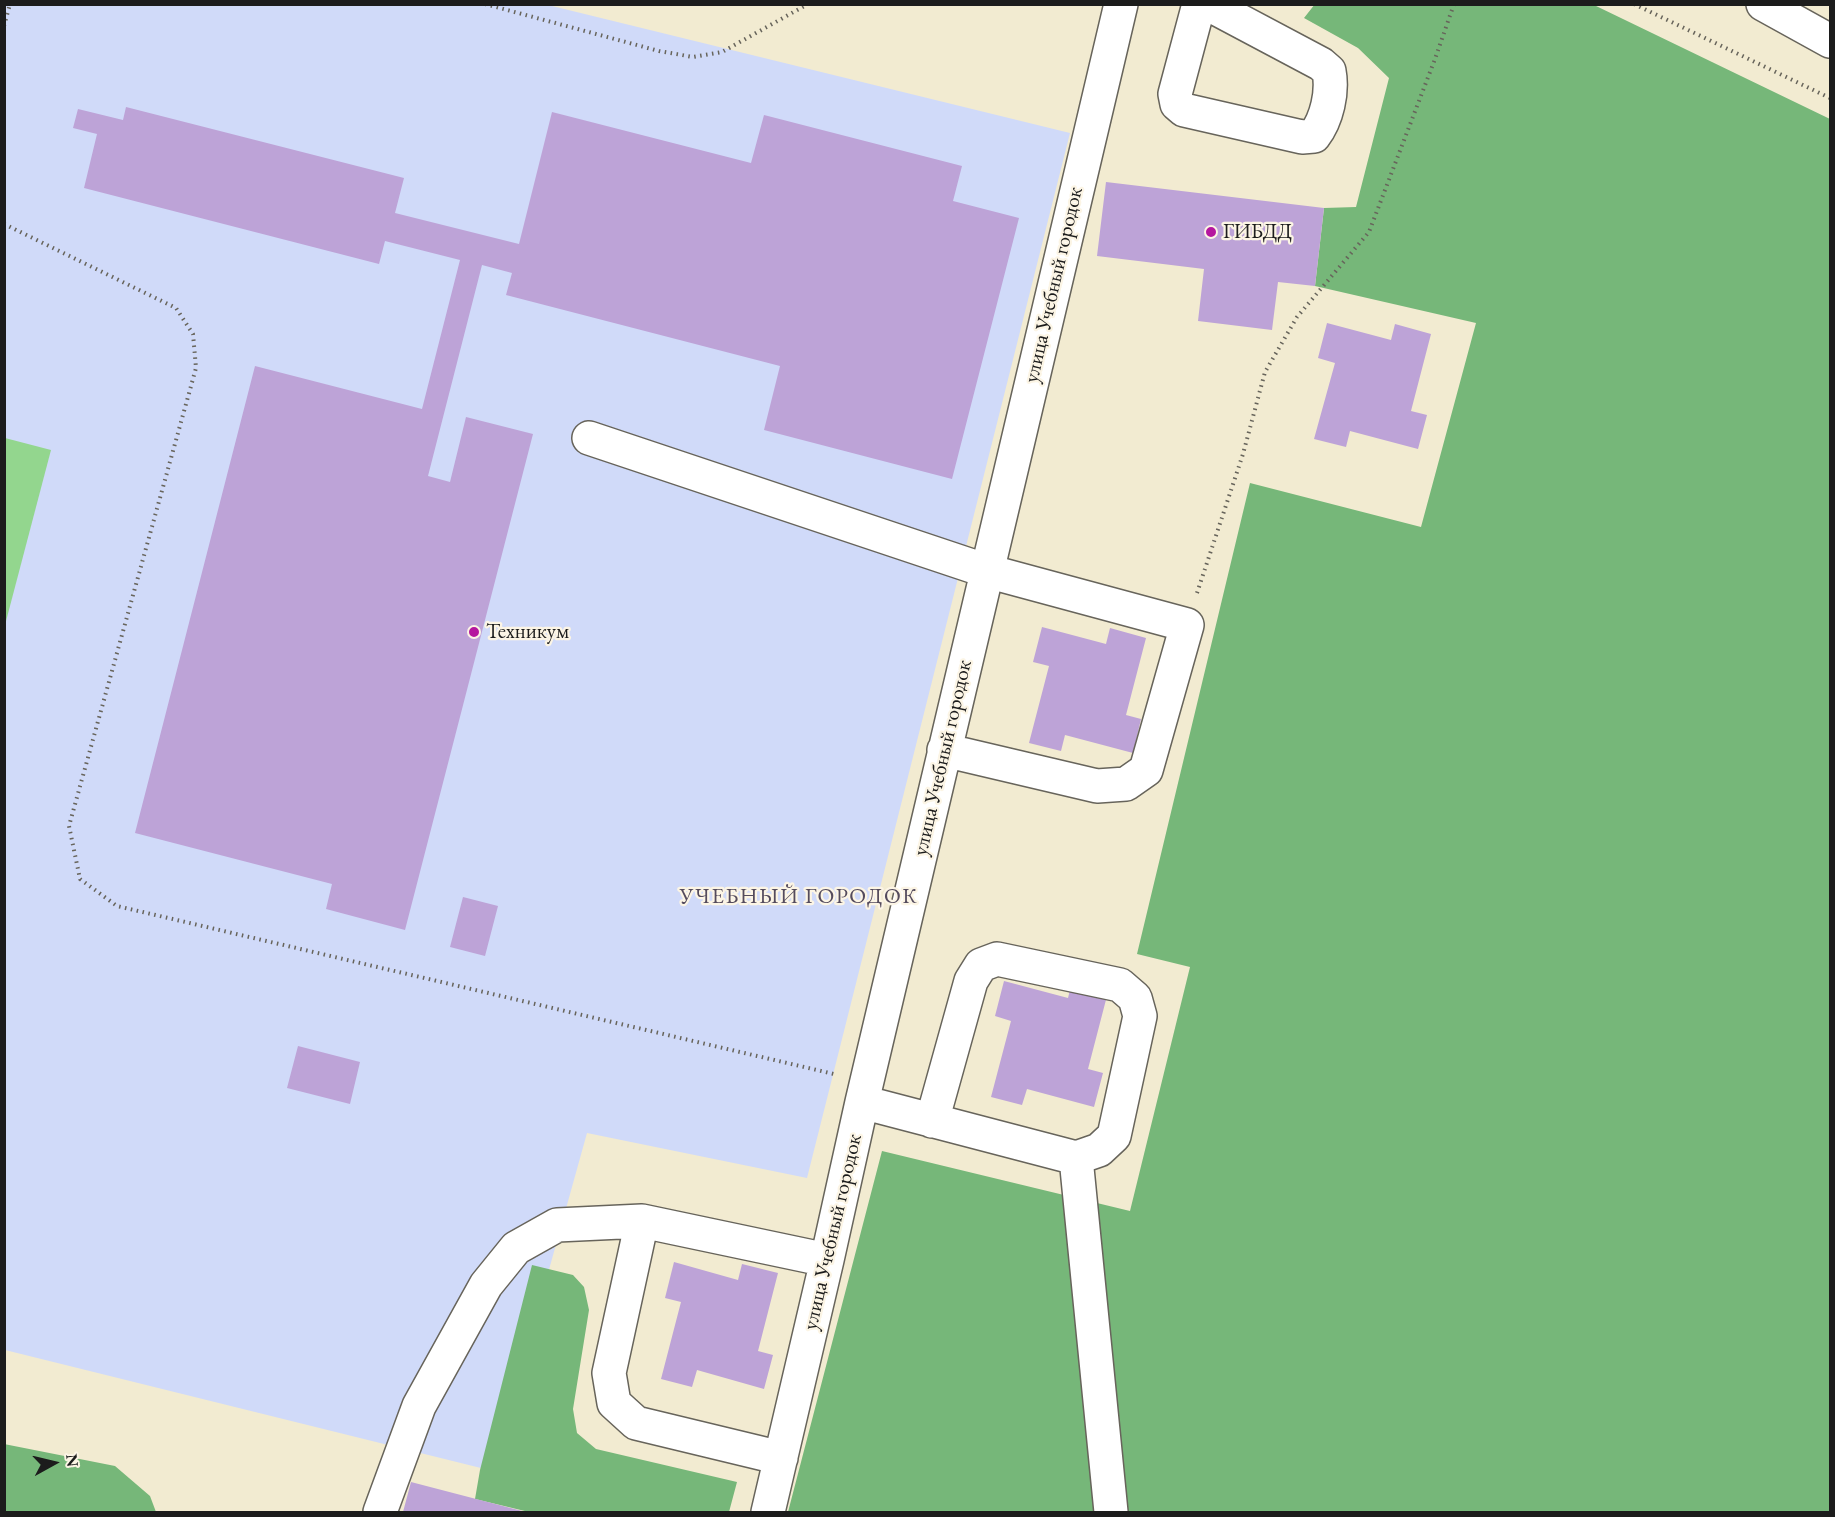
<!DOCTYPE html>
<meta charset="utf-8">
<style>
body{margin:0}
#map{position:relative;width:1835px;height:1517px;overflow:hidden;background:#f2ebd1;font-family:"EB Garamond",serif}
canvas{display:block}
.frame{position:absolute;inset:0;border:6px solid #1c1c1c;pointer-events:none}
.north{position:absolute;left:24px;top:1433px;width:60px;height:60px;-webkit-text-stroke:4px #fcf5e5;paint-order:stroke;rotate:82deg;font-size:16px;font-weight:700;line-height:24px;text-align:center;color:#1c1c1c}
.north::after{content:'';display:block;margin:auto;width:21px;height:27px;background:#1c1c1c;clip-path:polygon(50% 0,100% 100%,50% 72%,0 100%)}
</style>
<div id="map">
<canvas width="1835" height="1517"></canvas>
<div class="frame"></div>
<div class="north">N</div>
</div>
<script>
const ctx = document.querySelector('canvas').getContext('2d');
ctx.lineJoin = 'round';
function paint(path, color) { ctx.fillStyle = color; ctx.fill(path, 'evenodd'); }
function strokePath(path, color, width, dash) { ctx.strokeStyle = color; ctx.lineWidth = width; ctx.lineCap = dash ? 'butt' : 'round'; ctx.setLineDash(dash || []); ctx.stroke(path); }
function label(font, color, halo, rows, align = 'center') {
  ctx.font = font + ' "EB Garamond",serif'; ctx.lineWidth = 4.5; ctx.setLineDash([]); ctx.textBaseline = 'middle'; ctx.strokeStyle = halo; ctx.fillStyle = color; for (const [text, x, y, turn = 0] of rows) {
    ctx.save(); ctx.translate(x, y); ctx.rotate((+turn || 0) * Math.PI / 180); ctx.textAlign = isNaN(turn) ? turn : align; if (halo) ctx.strokeText(text, 0, 0); ctx.fillText(text, 0, 0); ctx.restore();
  }
}
paint(new Path2D(`
 M 5,5 L 548,5 L 1070,133 L 807,1178 L 587,1133 L 493,1471 L 5,1350 Z`), '#d0daf9');
paint(new Path2D(`
 M 5,438 L 51,450 L 5,625 L 4,438 Z`), '#93d68e');
paint(new Path2D(`
 M 1315,4 L 1594,5 L 1830,119 L 1830,1512 L 788,1512 L 882,1151 L 1130,1211 L 1190,967 L 1137,954 L 1250,483 L 1421,527 L 1476,323 L 1315,286 L 1324,208 L 1356,207 L 1389,78 L 1358,48 L 1304,18 Z
 M 532,1265 L 573,1275 L 584,1287 L 589,1310 L 573,1409 L 577,1433 L 596,1449 L 737,1482 L 729,1512 L 529,1512 L 475,1499 L 480,1470 Z
 M 4,1444 L 115,1466 L 150,1496 L 156,1512 L 5,1512 Z`), '#76b779');
paint(new Path2D(`
 M 126,107 L 404,178 L 395,213 L 519,244 L 552,112 L 751,163 L 764,115 L 962,166 L 953,201 L 1019,218 L 952,479 L 764,430 L 780,366 L 506,295 L 512,273 L 482,265 L 428,476 L 450,482 L 466,417 L 533,434 L 405,930 L 326,909 L 332,884 L 135,833 L 255,366 L 422,409 L 460,260 L 385,241 L 379,264 L 84,188 L 97,134 L 73,128 L 78,109 L 123,120 Z
 M 1106,182 L 1324,208 L 1315,286 L 1278,282 L 1272,330 L 1198,321 L 1204,269 L 1097,256 Z
 M 1327,323 L 1391,340 L 1395,324 L 1431,334 L 1411,411 L 1427,415 L 1418,449 L 1350,431 L 1346,447 L 1314,439 L 1335,363 L 1318,358 Z
 M 1042,627 L 1106,644 L 1110,628 L 1146,638 L 1126,715 L 1141,719 L 1133,753 L 1065,735 L 1061,751 L 1029,743 L 1049,666 L 1033,662 Z
 M 463,897 L 498,906 L 485,956 L 450,947 Z
 M 1004,981 L 1068,998 L 1072,982 L 1108,992 L 1088,1069 L 1103,1073 L 1094,1107 L 1027,1089 L 1022,1105 L 991,1097 L 1011,1021 L 995,1016 Z
 M 298,1046 L 360,1062 L 350,1104 L 287,1088 Z
 M 674,1262 L 738,1280 L 742,1264 L 778,1273 L 758,1351 L 773,1355 L 764,1389 L 697,1370 L 692,1387 L 661,1379 L 681,1302 L 665,1298 Z
 M 411,1482 L 526,1512 L 403,1512 Z`), '#bda3d7');
const minor = new Path2D(`
 M 1199,4 L 1175,94 L 1177,104 L 1184,110 L 1302,137 L 1314,136 C 1327,119 1333,92 1329,71 L 1321,64 L 1208,4
 M 589,438 L 987,571 L 1187,625 L 1146,770 L 1126,784 L 1097,786 L 944,750
 M 862,1102 L 1076,1158
 M 932,1121 L 971,981 L 981,965 L 997,959 L 1120,985 L 1135,998 L 1140,1016 L 1114,1136 L 1099,1150 L 1076,1158 L 1111,1512
 M 642,1221 L 609,1373 L 614,1403 L 636,1423 L 781,1458
 M 380,1512 L 419,1406 L 486,1285 L 516,1248 L 557,1225 L 642,1221 L 827,1260
 M 768,1512 L 827,1260 L 862,1102 L 1121,4`);
const major = new Path2D(`
 M 1763,4 L 1830,41`);
strokePath(minor, '#67645b', 36);
strokePath(major, '#67645b', 36);
strokePath(new Path2D(`
 M 485,4 L 659,51 L 693,57 L 722,52 L 808,4
 M 1634,4 L 1830,98
 M 4,26 L 10,4
 M 4,224 L 176,308 L 193,334 L 196,368 L 69,826 L 80,879 L 117,906 L 834,1074
 M 1197,593 L 1243,454 L 1265,372 L 1297,317 L 1369,232 L 1435,59 L 1454,4`), '#67645b', 4, [1.5, 4.5]);
strokePath(minor, '#fff', 33);
strokePath(major, '#fff', 33);
for (const [x, y, r, color] of [
 [1211,232,6,"#b5179e"],
 [474,632,6,"#b5179e"]
]) { const dot = new Path2D(); dot.arc(x, y, r, 0, 2 * Math.PI); ctx.fillStyle = color; ctx.fill(dot); strokePath(dot, '#fcf5e5', 2); }
label('21px', '#1c1c1c', '#fcf5e5', [
 ["ГИБДД",1223,232],
 ["Техникум",486,632]
], 'left');
label('21px', '#1c1c1c', '#fcf5e5', [
 ["улица Учебный городок",1054,285,-77],
 ["улица Учебный городок",943,758,-77],
 ["улица Учебный городок",833,1232,-77]
]);
ctx.letterSpacing = '1.5px';
label('22px', '#544b5d', '#fcf5e5', [
 ["УЧЕБНЫЙ ГОРОДОК",799,897]
]);
ctx.letterSpacing = '0px';
</script>
